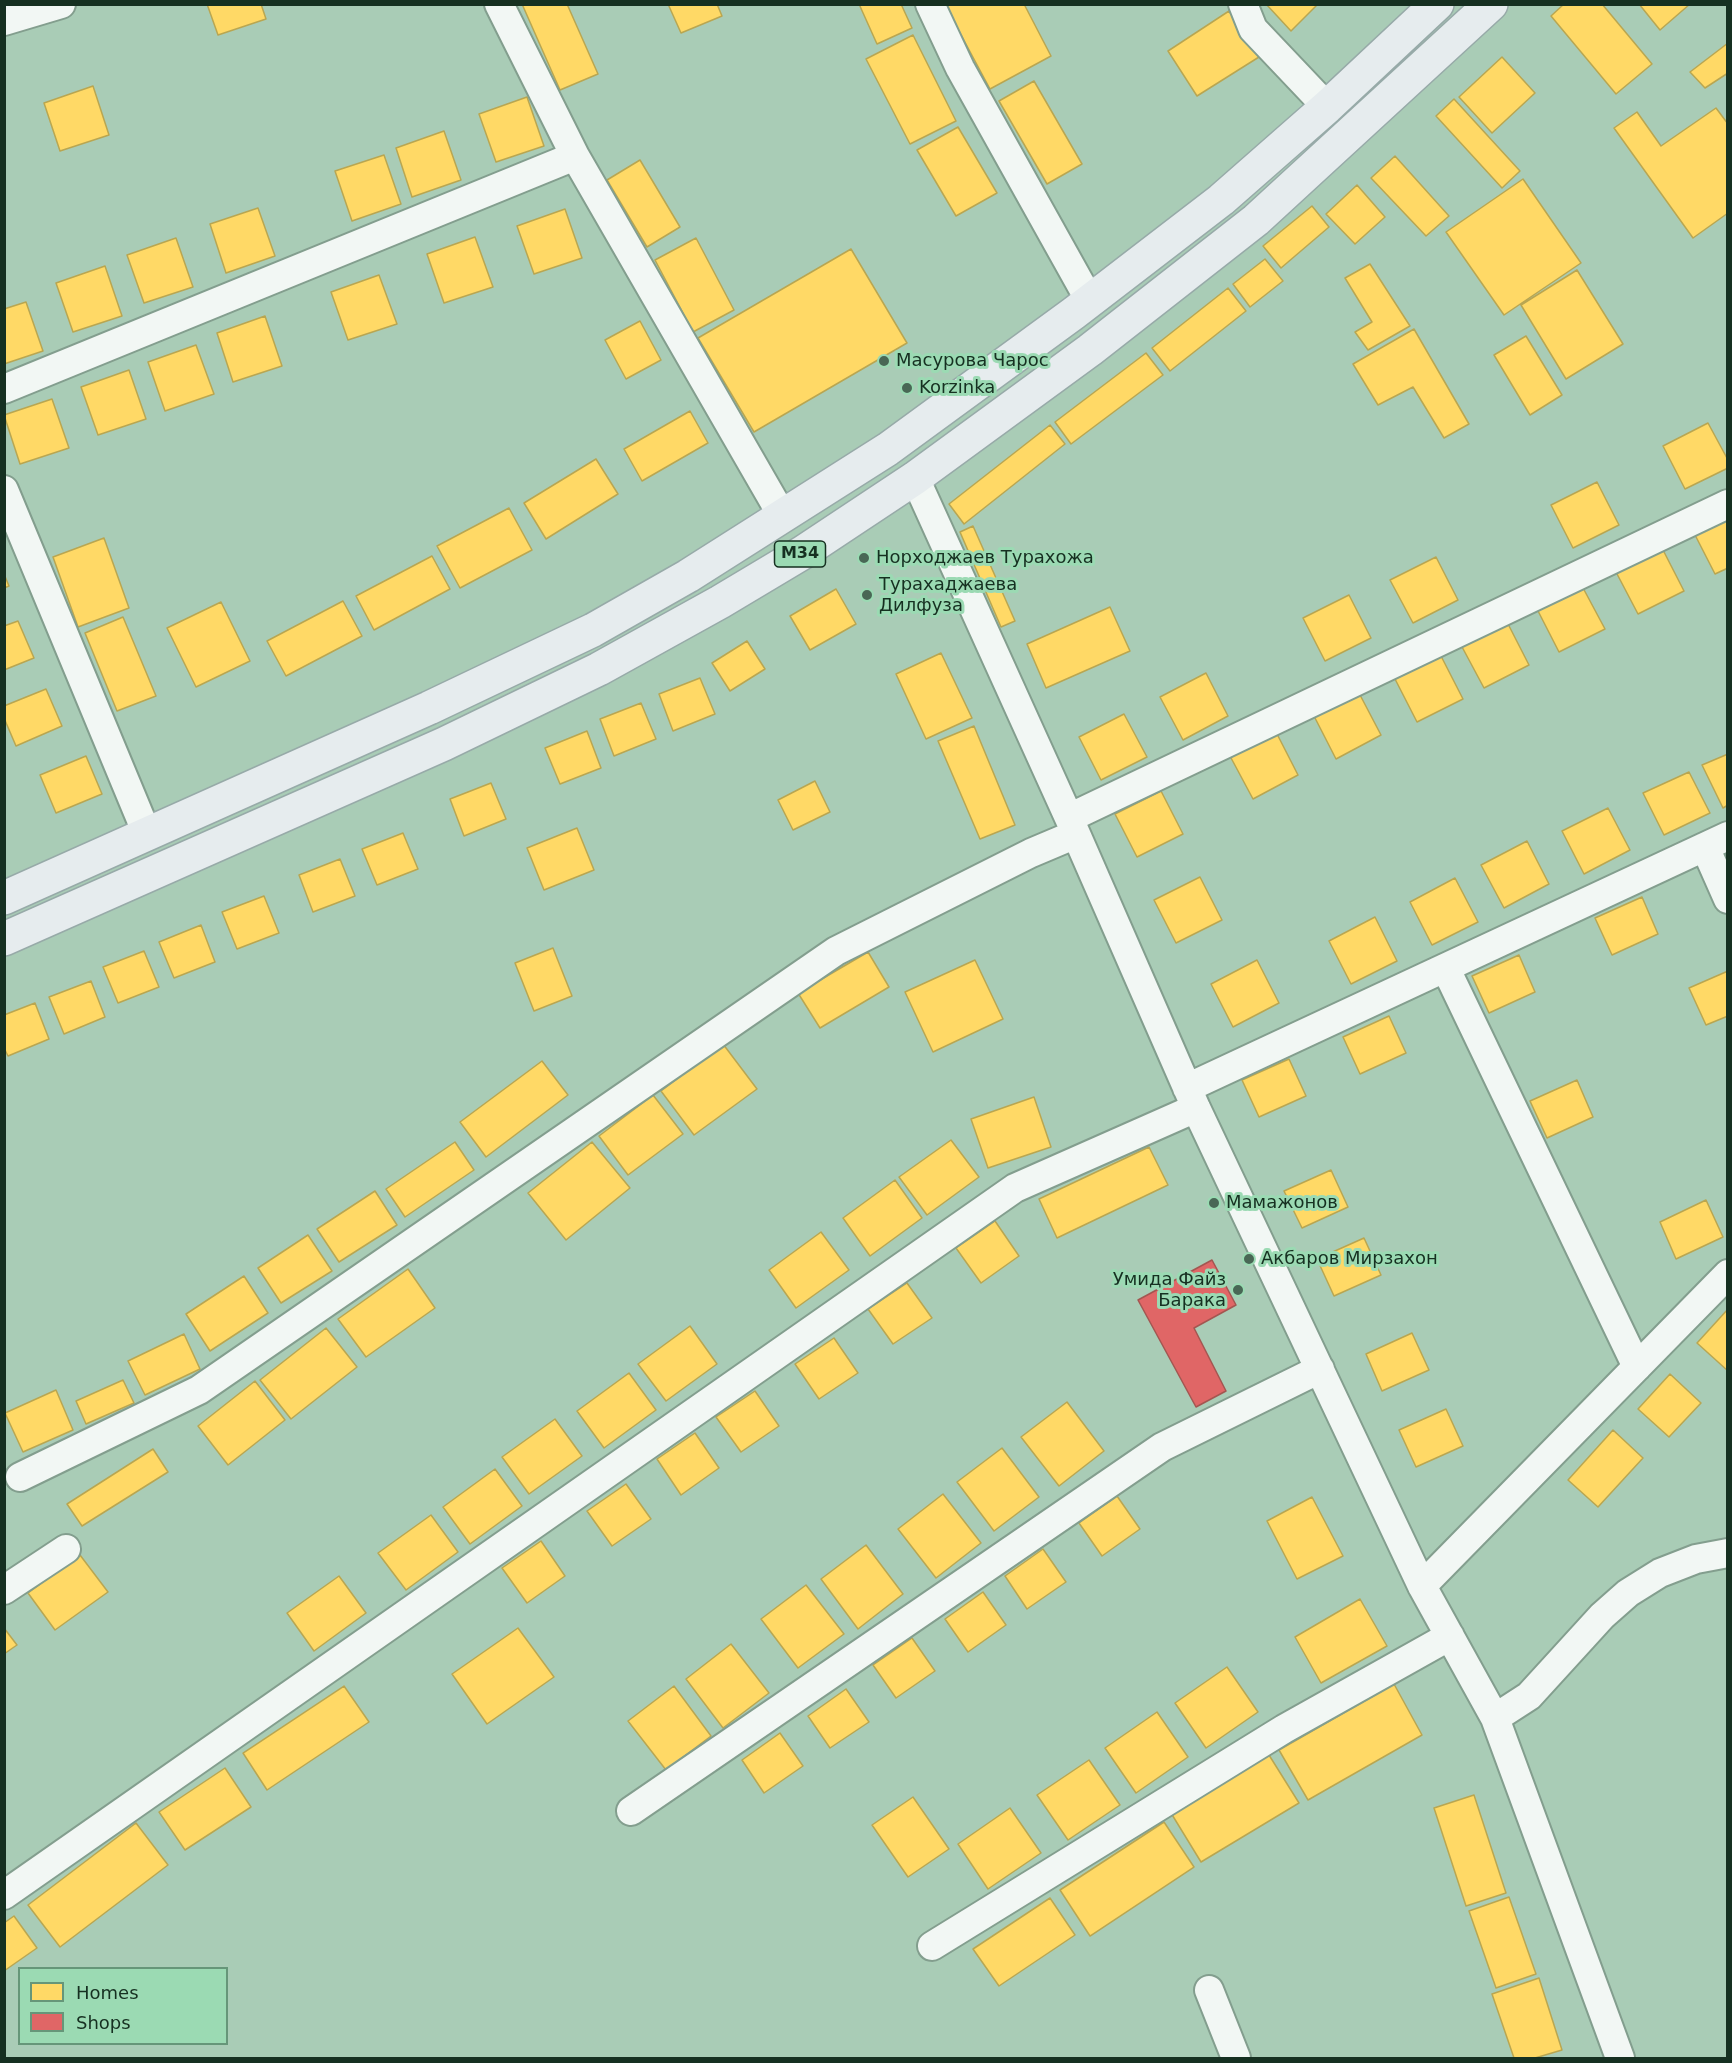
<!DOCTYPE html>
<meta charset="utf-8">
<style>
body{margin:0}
#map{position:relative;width:1732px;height:2063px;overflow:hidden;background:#a9ccb6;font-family:"DejaVu Sans",sans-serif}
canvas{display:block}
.frame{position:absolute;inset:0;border:6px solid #163021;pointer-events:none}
.legend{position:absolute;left:18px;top:1967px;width:210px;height:78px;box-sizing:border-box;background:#9bdab3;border:2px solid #669679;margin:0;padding:8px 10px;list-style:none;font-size:18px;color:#163021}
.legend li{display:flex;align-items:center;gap:12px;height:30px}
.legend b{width:30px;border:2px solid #669679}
</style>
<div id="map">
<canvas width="1732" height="2063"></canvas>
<div class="frame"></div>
<ul class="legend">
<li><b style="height:16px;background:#ffd966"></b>Homes</li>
<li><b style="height:16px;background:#e06666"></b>Shops</li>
</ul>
</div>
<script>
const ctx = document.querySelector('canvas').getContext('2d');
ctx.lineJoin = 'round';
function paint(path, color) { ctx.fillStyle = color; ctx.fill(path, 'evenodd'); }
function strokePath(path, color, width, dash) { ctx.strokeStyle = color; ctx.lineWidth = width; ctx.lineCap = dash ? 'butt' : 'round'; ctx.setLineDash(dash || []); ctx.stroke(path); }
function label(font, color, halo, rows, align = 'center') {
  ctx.font = font + ' "DejaVu Sans",sans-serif'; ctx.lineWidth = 6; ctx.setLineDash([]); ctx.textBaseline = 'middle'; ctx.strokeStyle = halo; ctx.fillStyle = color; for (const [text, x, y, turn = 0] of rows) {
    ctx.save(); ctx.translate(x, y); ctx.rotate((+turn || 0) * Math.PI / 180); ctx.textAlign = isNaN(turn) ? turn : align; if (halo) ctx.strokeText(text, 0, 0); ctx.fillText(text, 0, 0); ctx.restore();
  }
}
const homes = new Path2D(`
 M 207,4 L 261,4 L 266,19 L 218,35 Z
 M 522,4 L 567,4 L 598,74 L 560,90 Z
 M 668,4 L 717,4 L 722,16 L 681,33 Z
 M 859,4 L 901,4 L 912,28 L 877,44 Z
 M 1024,4 L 1051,56 L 990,89 L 945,5 Z
 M 1266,4 L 1318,4 L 1291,31 Z
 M 1564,4 L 1602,4 L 1652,64 L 1616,94 L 1551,16 Z
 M 1639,4 L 1690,4 L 1660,30 Z
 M 1229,11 L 1259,57 L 1197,96 L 1168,51 Z
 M 913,35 L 956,121 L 910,144 L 866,59 Z
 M 1728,43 L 1728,73 L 1705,88 L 1690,72 Z
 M 1502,57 L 1535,93 L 1492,133 L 1459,97 Z
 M 1034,81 L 1082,164 L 1047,184 L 999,101 Z
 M 93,86 L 109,135 L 60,151 L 44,103 Z
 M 527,97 L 544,146 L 496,162 L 479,114 Z
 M 1454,99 L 1520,171 L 1502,188 L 1436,116 Z
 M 1716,108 L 1728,124 L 1728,213 L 1693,238 L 1614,128 L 1637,112 L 1661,146 Z
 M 958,127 L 997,193 L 956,216 L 917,150 Z
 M 444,131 L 461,180 L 412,197 L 396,148 Z
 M 384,155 L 401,204 L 352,221 L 335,171 Z
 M 1395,156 L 1449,216 L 1426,236 L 1371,178 Z
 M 640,160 L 680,227 L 647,247 L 607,180 Z
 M 1523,179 L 1581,263 L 1504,315 L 1446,232 Z
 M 1357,185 L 1385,217 L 1355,244 L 1326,214 Z
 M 1312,206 L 1329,227 L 1281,268 L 1263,246 Z
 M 258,208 L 275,256 L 226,273 L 210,224 Z
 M 565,209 L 582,258 L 534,274 L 517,226 Z
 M 475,237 L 493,287 L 444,303 L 427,254 Z
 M 176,238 L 193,287 L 144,303 L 127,255 Z
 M 696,238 L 734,310 L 693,332 L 655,260 Z
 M 851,249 L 907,343 L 754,432 L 698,338 Z
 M 1265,259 L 1283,281 L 1250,307 L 1233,284 Z
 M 1370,264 L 1410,326 L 1368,350 L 1355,332 L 1372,322 L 1345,278 Z
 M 105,266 L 122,316 L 73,332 L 56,283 Z
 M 1577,270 L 1623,344 L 1566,379 L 1521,305 Z
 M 379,275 L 397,324 L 348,340 L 331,292 Z
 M 1228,288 L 1246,311 L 1170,371 L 1152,348 Z
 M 26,302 L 43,351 L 4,364 L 4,309 Z
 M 265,316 L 282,366 L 233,382 L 217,333 Z
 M 640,321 L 661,360 L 626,379 L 605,340 Z
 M 1414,329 L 1469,424 L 1444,438 L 1413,387 L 1378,405 L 1353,364 Z
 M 1526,336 L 1562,395 L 1530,415 L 1494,355 Z
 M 196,345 L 214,394 L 165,411 L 148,362 Z
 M 1146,353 L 1163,375 L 1071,444 L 1055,422 Z
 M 129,370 L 146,419 L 98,435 L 81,387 Z
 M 52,399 L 69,448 L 20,464 L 4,415 Z
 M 690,411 L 708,443 L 642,481 L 624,449 Z
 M 1708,423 L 1728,460 L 1728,468 L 1685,489 L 1663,446 Z
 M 1050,425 L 1065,444 L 964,524 L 949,504 Z
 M 596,459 L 618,494 L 546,539 L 524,503 Z
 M 1597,482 L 1619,525 L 1573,548 L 1551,505 Z
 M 509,508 L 532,550 L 460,588 L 437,546 Z
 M 1728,513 L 1728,568 L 1715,574 L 1693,531 Z
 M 973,526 L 1015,621 L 1001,627 L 960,532 Z
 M 104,538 L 129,608 L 78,627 L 53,557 Z
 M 1662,548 L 1684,591 L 1638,614 L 1616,572 Z
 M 432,556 L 450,589 L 374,630 L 356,596 Z
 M 1436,557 L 1458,600 L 1413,623 L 1390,580 Z
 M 4,574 L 9,586 L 4,588 Z
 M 1582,586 L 1605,629 L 1559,652 L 1537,609 Z
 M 836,589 L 856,624 L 810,650 L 790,616 Z
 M 1349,595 L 1371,638 L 1325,661 L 1303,618 Z
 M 343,601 L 362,636 L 286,676 L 267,641 Z
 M 221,602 L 250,661 L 196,687 L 167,628 Z
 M 1110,607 L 1130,651 L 1046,688 L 1027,644 Z
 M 123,617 L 156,696 L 117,711 L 85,633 Z
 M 18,621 L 34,658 L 4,670 L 4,626 Z
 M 1507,622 L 1529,665 L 1484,688 L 1461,645 Z
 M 747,641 L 765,669 L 730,691 L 712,663 Z
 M 941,653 L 972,718 L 926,739 L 896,674 Z
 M 1441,656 L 1463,699 L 1417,722 L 1395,679 Z
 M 1206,673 L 1228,716 L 1183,740 L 1160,697 Z
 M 700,678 L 715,714 L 673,731 L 659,694 Z
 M 46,689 L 62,726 L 16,746 L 4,718 L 4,706 Z
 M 1359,693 L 1381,735 L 1336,759 L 1314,716 Z
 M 641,703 L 656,739 L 614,756 L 600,719 Z
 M 1124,714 L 1147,757 L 1101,780 L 1079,737 Z
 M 974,726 L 1015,825 L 980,839 L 938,741 Z
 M 587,731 L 601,768 L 560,784 L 545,748 Z
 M 1276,732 L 1298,775 L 1253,799 L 1230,756 Z
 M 1728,754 L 1728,805 L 1723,808 L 1702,765 Z
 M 86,756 L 102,794 L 56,813 L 40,775 Z
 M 1689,772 L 1710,813 L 1664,835 L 1643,793 Z
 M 815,781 L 830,812 L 793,830 L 778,800 Z
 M 491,783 L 506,819 L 464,836 L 450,799 Z
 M 1161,791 L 1183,834 L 1137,857 L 1115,814 Z
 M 1608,808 L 1630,850 L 1584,874 L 1562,831 Z
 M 577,828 L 594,870 L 544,890 L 527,848 Z
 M 403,833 L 418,869 L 377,885 L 362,849 Z
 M 1527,841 L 1549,884 L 1504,908 L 1481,865 Z
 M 340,859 L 355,896 L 313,912 L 299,875 Z
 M 1200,877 L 1222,920 L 1176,943 L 1154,900 Z
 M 1455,878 L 1478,922 L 1432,945 L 1410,902 Z
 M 264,896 L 279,933 L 237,949 L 222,912 Z
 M 1642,897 L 1658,934 L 1612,955 L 1595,918 Z
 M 1375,917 L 1397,961 L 1351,984 L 1329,941 Z
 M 201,925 L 215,962 L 174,978 L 159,942 Z
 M 553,948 L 572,996 L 534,1011 L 515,963 Z
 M 144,951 L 159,987 L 118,1003 L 103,967 Z
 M 868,952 L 889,987 L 820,1028 L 798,993 Z
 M 1519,955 L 1535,992 L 1489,1013 L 1472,976 Z
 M 975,960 L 1003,1019 L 933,1052 L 905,992 Z
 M 1257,960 L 1279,1003 L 1233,1027 L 1211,984 Z
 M 1728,971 L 1728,1016 L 1706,1025 L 1689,988 Z
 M 91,981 L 105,1017 L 64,1034 L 49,997 Z
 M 35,1003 L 49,1039 L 8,1056 L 4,1048 L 4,1015 Z
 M 1389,1016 L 1406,1053 L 1360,1074 L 1343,1037 Z
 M 723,1044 L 757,1089 L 694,1135 L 661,1091 Z
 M 1289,1059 L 1306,1096 L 1259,1117 L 1242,1080 Z
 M 542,1061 L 568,1095 L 486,1157 L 460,1122 Z
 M 1577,1080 L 1593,1117 L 1547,1138 L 1530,1101 Z
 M 653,1095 L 683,1134 L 628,1175 L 599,1136 Z
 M 1034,1097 L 1051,1147 L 988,1168 L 971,1119 Z
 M 951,1140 L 979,1177 L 927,1215 L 899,1177 Z
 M 455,1142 L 474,1170 L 405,1217 L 386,1189 Z
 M 592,1142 L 630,1188 L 566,1240 L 528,1193 Z
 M 1149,1147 L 1168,1185 L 1057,1238 L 1039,1199 Z
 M 1331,1170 L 1348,1207 L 1302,1228 L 1284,1191 Z
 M 895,1180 L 922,1218 L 870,1256 L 843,1218 Z
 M 375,1191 L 397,1225 L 339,1262 L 317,1229 Z
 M 1706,1200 L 1723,1237 L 1676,1259 L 1660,1222 Z
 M 995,1221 L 1019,1256 L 981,1283 L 956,1248 Z
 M 821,1232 L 849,1270 L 796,1308 L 769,1270 Z
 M 308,1235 L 332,1271 L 281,1303 L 258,1268 Z
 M 1364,1238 L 1381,1275 L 1334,1296 L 1317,1259 Z
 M 408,1269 L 435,1308 L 366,1357 L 338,1319 Z
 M 244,1276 L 268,1313 L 210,1351 L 186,1314 Z
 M 907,1283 L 932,1318 L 893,1344 L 868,1309 Z
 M 1728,1309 L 1728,1371 L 1697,1343 Z
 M 690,1326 L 717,1364 L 666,1401 L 638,1364 Z
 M 326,1328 L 357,1367 L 291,1419 L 260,1380 Z
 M 1412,1333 L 1429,1370 L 1382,1391 L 1366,1354 Z
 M 184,1334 L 200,1369 L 145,1395 L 128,1361 Z
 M 834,1338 L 858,1373 L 819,1399 L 795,1364 Z
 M 629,1373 L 656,1410 L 604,1448 L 577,1411 Z
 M 1670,1374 L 1701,1403 L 1669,1437 L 1638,1409 Z
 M 123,1380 L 134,1403 L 86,1424 L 76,1401 Z
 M 255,1381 L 285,1420 L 228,1465 L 198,1426 Z
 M 56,1390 L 73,1430 L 23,1452 L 5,1413 Z
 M 755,1391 L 779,1426 L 741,1452 L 716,1417 Z
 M 1067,1402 L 1104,1451 L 1059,1486 L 1021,1437 Z
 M 1446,1409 L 1463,1446 L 1416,1467 L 1399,1430 Z
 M 555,1419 L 582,1456 L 529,1494 L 502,1457 Z
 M 1613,1430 L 1643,1458 L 1598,1507 L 1568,1480 Z
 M 695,1433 L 719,1468 L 681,1495 L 657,1459 Z
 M 1002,1448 L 1039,1497 L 994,1531 L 957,1482 Z
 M 153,1449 L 168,1472 L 82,1526 L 67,1504 Z
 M 495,1469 L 522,1506 L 470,1544 L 443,1507 Z
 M 626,1484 L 651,1519 L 612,1546 L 587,1511 Z
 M 943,1494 L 981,1543 L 936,1578 L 898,1529 Z
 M 1117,1496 L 1140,1529 L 1102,1556 L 1079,1523 Z
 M 1312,1497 L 1343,1556 L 1297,1579 L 1267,1521 Z
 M 431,1515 L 458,1552 L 406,1590 L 378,1553 Z
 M 541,1541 L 565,1576 L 527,1603 L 502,1568 Z
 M 866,1545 L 903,1594 L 858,1629 L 821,1579 Z
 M 1043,1549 L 1066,1582 L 1027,1609 L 1005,1576 Z
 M 80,1555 L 108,1592 L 55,1630 L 28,1593 Z
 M 339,1576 L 366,1613 L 314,1651 L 287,1613 Z
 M 806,1585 L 844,1634 L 798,1668 L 761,1619 Z
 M 983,1592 L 1006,1625 L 968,1652 L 945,1619 Z
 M 1360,1599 L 1387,1646 L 1321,1683 L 1295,1637 Z
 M 4,1628 L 17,1645 L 4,1654 Z
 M 518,1628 L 554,1677 L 487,1724 L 452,1674 Z
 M 912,1638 L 935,1671 L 896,1698 L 873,1665 Z
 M 731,1644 L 769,1693 L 723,1728 L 686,1679 Z
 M 1227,1667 L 1258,1712 L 1206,1748 L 1175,1703 Z
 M 1394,1684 L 1422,1735 L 1308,1800 L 1279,1750 Z
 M 344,1686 L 369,1722 L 267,1790 L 243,1753 Z
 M 674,1686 L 711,1736 L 666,1770 L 628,1721 Z
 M 846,1689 L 869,1722 L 830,1748 L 808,1716 Z
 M 1157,1712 L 1188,1757 L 1136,1793 L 1105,1748 Z
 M 780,1733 L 803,1766 L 764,1793 L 742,1760 Z
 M 1269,1755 L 1299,1803 L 1201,1862 L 1171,1813 Z
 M 1089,1760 L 1120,1805 L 1068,1840 L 1037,1795 Z
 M 225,1768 L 251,1807 L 185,1850 L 159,1812 Z
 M 1474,1795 L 1506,1893 L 1466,1906 L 1434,1808 Z
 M 913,1797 L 949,1849 L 908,1877 L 872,1825 Z
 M 1010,1808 L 1041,1853 L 988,1889 L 958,1844 Z
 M 1164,1822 L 1194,1867 L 1090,1936 L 1060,1890 Z
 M 136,1823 L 168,1865 L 60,1947 L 28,1905 Z
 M 1509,1897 L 1536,1974 L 1496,1988 L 1469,1911 Z
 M 1050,1898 L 1075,1935 L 999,1986 L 973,1949 Z
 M 14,1916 L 37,1948 L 4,1971 L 4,1923 Z
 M 1539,1978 L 1562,2050 L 1535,2058 L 1514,2058 L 1492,1994 Z`);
paint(homes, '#ffd966');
strokePath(homes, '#b9a651', 1.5);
const shops = new Path2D(`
 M 1212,1260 L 1236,1305 L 1194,1328 L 1226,1391 L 1196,1407 L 1138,1300 Z`);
paint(shops, '#e06666');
strokePath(shops, '#a35651', 1.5);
const minor = new Path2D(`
 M 499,4 L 575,156 L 783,517
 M 930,4 L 960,68 L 1090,301
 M 1243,4 L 1253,29 L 1327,107
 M 4,21 L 61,4
 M 4,389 L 575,156
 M 915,478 L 1069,818 L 1196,1108 L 1422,1586 L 1495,1718 L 1620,2058
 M 4,490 L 147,834
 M 1069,818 L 1728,504
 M 1705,847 L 1728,899
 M 1446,969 L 1637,1367
 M 1187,1088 L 1728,836
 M 20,1477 L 199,1390 L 836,951 L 1031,853 L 1076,834
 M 1422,1586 L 1728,1274
 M 4,1590 L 66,1549
 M 1495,1718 L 1529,1696 L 1602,1616 L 1628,1593 L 1660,1573 L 1696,1559 L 1728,1553
 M 631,1811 L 1162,1447 L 1320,1369
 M 4,1895 L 1015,1188 L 1196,1108
 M 932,1946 L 1284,1729 L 1450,1636
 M 1209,1990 L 1236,2058`);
const major = new Path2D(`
 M 4,898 L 429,708 L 593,630 L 688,576 L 888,449 L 1074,313 L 1221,200 L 1327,107 L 1437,4
 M 4,939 L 444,744 L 599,669 L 720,602 L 802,553 L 915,478 L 1090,350 L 1256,220 L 1491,4`);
strokePath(minor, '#839e8e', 32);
strokePath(major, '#97aaa8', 36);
strokePath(minor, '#f2f7f4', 28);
strokePath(major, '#e6ecee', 33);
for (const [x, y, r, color] of [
 [884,361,6,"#496755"],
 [907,388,6,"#496755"],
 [864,558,6,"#496755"],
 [867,595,6,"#496755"],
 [1214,1203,6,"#496755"],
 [1249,1259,6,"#496755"],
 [1238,1290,6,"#496755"]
]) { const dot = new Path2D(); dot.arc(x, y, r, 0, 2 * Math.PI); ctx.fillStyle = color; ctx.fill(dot); strokePath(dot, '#9bdab3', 2); }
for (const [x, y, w] of [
 [800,554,51]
]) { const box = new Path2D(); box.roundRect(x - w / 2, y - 13, w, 26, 4.5); ctx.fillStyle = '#9bdab3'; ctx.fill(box); strokePath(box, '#163021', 1.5); }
label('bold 16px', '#163021', null, [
 ["M34",800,554]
]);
label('18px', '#163021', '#9bdab3', [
 ["Масурова Чарос",896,361],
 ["Korzinka",919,388],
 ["Норходжаев Турахожа",876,558],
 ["Турахаджаева",879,585],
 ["Дилфуза",879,606],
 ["Мамажонов",1226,1203],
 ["Акбаров Мирзахон",1261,1259],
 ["Умида Файз",1226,1280,"right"],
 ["Барака",1226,1301,"right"]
], 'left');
</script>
